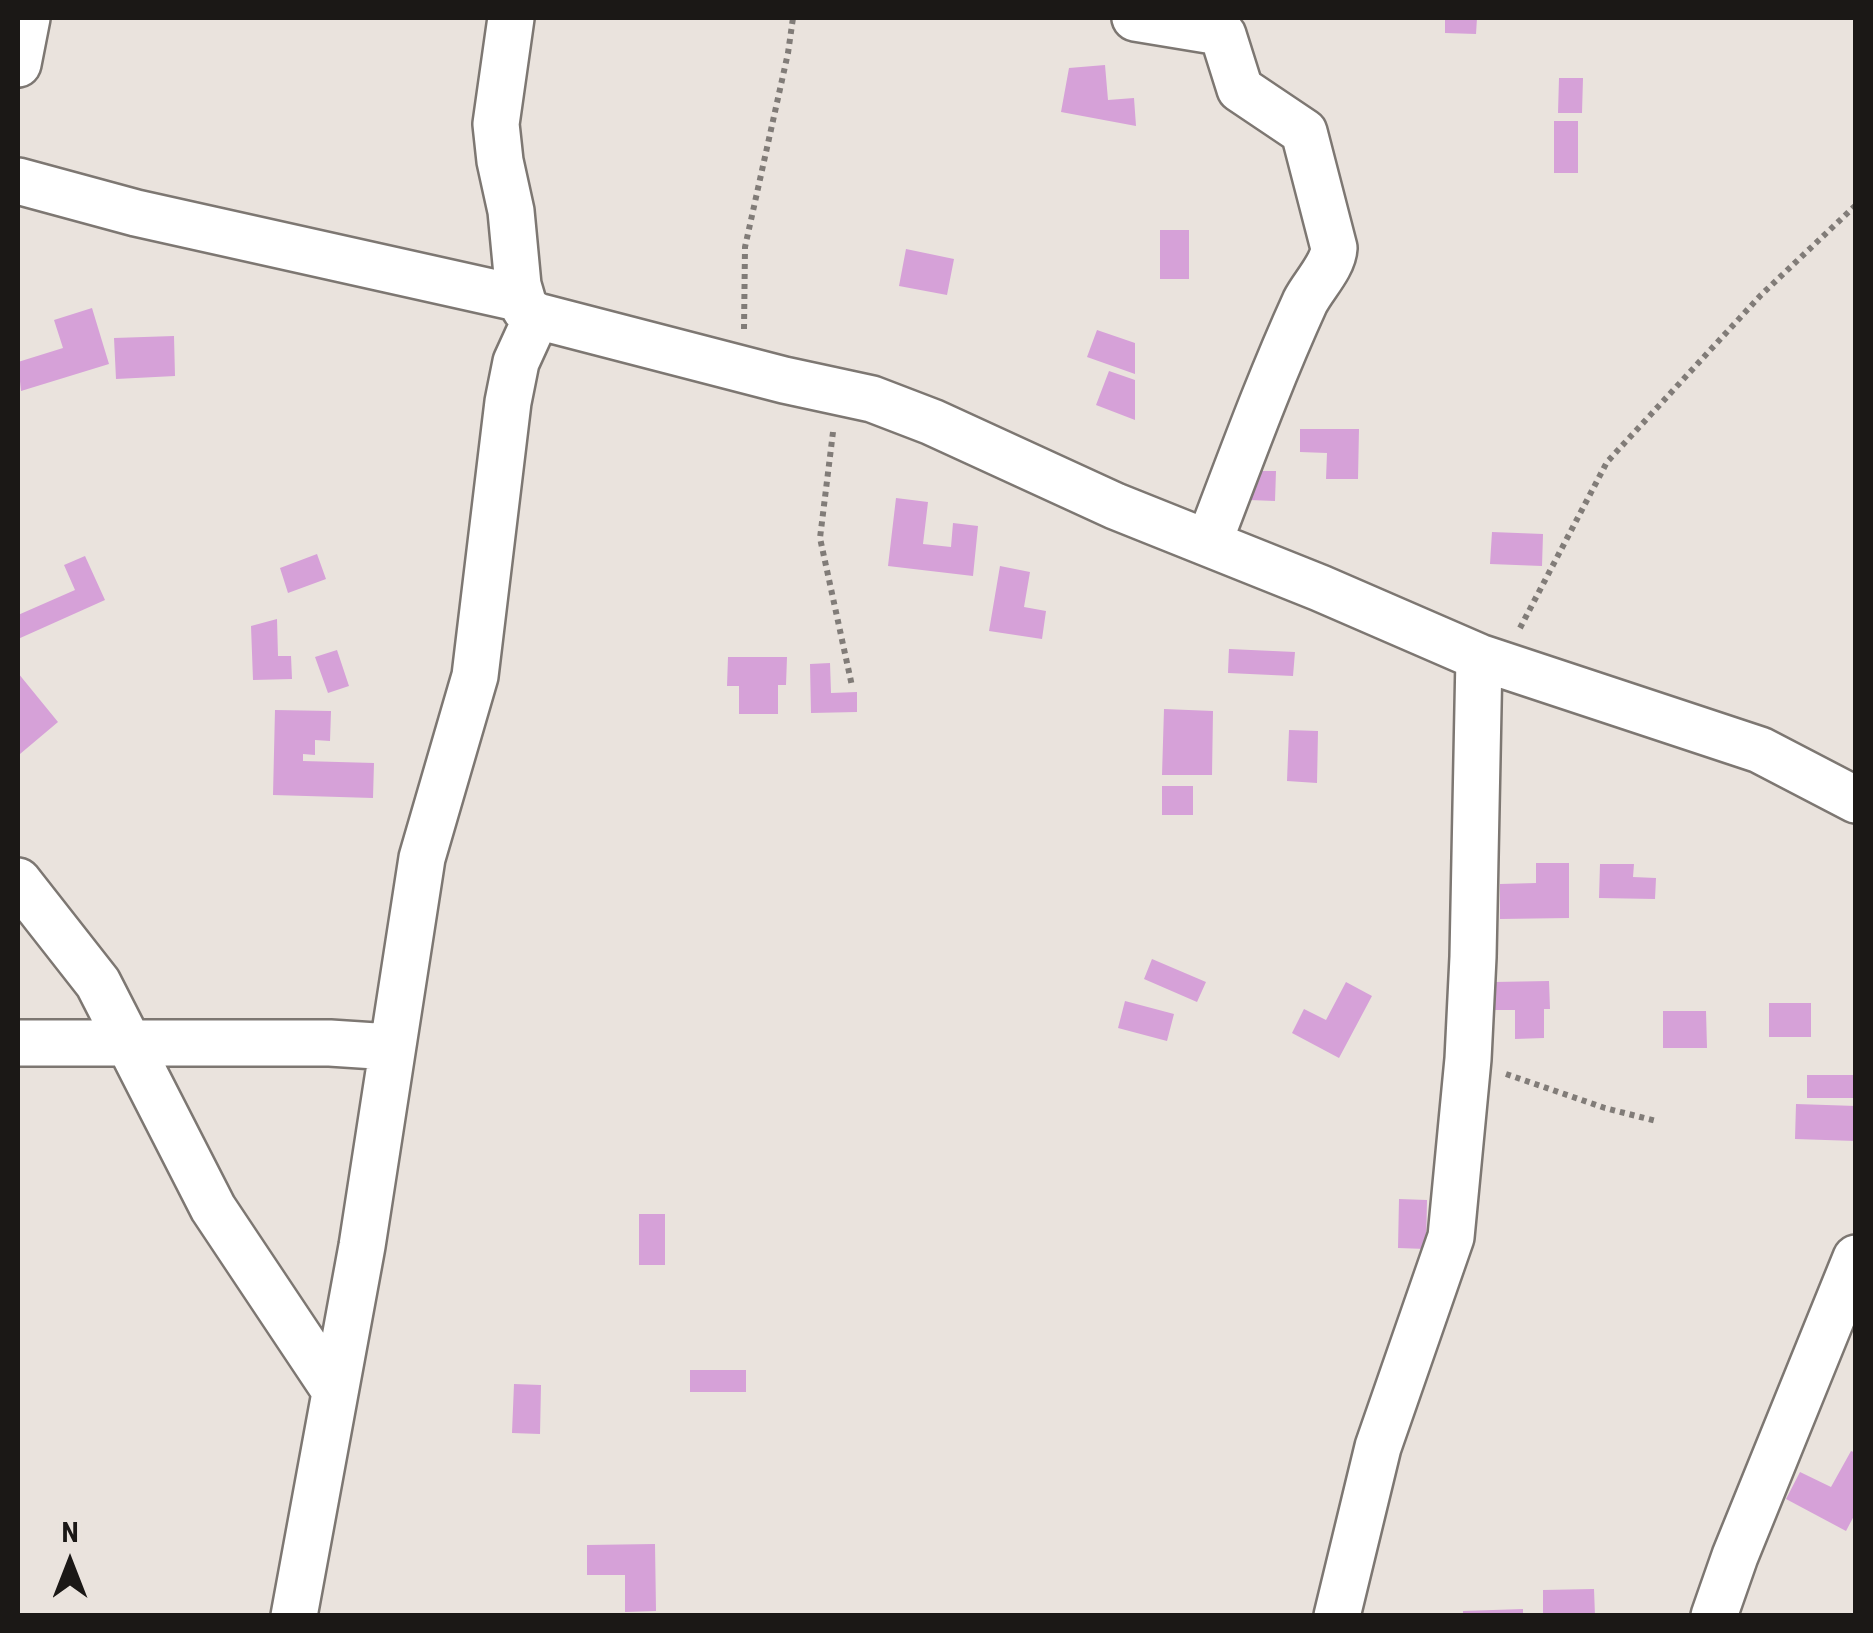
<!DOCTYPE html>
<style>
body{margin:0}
#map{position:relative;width:1873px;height:1633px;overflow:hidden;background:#eae3dd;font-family:"Roboto Condensed",sans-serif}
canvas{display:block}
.frame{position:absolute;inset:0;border:20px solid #1b1816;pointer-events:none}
.north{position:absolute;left:20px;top:1513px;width:100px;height:100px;-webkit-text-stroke:8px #eae3dd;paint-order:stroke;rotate:0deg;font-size:28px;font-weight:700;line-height:40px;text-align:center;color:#1b1816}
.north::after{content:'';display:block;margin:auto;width:35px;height:45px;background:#1b1816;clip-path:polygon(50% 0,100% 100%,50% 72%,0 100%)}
</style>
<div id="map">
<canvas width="1873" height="1633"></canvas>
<div class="frame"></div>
<div class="north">N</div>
</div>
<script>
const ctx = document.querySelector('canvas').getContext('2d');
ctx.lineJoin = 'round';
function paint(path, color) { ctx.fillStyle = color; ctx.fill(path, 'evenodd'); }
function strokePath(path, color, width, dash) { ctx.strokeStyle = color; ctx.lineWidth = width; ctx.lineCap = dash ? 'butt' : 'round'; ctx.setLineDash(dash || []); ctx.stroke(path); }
paint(new Path2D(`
 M 1445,18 L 1477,18 L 1476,34 L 1445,33 Z
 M 1105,65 L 1108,100 L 1134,98 L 1136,126 L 1061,112 L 1069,68 Z
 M 1559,78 L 1583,78 L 1582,113 L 1558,113 Z
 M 1554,121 L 1578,121 L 1578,173 L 1554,173 Z
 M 1160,230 L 1189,230 L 1189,279 L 1160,279 Z
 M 906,249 L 954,259 L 947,295 L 899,286 Z
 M 92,308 L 109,364 L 21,391 L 18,362 L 63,348 L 54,320 Z
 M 1097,330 L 1135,343 L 1135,374 L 1087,357 Z
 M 174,336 L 175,376 L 116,379 L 114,338 Z
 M 1109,371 L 1135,380 L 1135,420 L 1096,405 Z
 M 1300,429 L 1359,429 L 1358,479 L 1326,479 L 1327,453 L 1300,452 Z
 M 1250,471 L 1276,471 L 1275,501 L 1250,500 Z
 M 896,498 L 928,502 L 923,544 L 951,547 L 953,523 L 978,526 L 973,576 L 888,566 Z
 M 1492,532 L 1543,534 L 1542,566 L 1490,564 Z
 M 317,554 L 326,579 L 288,593 L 280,568 Z
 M 85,556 L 105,600 L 18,639 L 18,615 L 75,590 L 64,565 Z
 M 1000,566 L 1030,572 L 1024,607 L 1046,611 L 1042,639 L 989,631 Z
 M 277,619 L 278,656 L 291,656 L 292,679 L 253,680 L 251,626 Z
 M 1229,649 L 1295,652 L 1293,676 L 1228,673 Z
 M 337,650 L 349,686 L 328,693 L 315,657 Z
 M 728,657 L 787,657 L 786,685 L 778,685 L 778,714 L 739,714 L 739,686 L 727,686 Z
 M 830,663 L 831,693 L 857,692 L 857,712 L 811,713 L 810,664 Z
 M 18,673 L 58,722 L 20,754 L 18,751 Z
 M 1164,709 L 1213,711 L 1212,775 L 1162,775 Z
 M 275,710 L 331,711 L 330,741 L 315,740 L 315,755 L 303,754 L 303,761 L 374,763 L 373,798 L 273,795 Z
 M 1289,730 L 1318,731 L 1317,783 L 1287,781 Z
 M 1162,786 L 1193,786 L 1193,815 L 1162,815 Z
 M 1536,863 L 1569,863 L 1569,918 L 1500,919 L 1500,884 L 1536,883 Z
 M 1600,864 L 1634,864 L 1633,877 L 1656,878 L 1655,899 L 1599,898 Z
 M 1152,959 L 1206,982 L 1197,1002 L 1144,979 Z
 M 1549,981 L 1550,1009 L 1544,1009 L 1544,1038 L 1515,1039 L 1515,1010 L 1494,1010 L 1494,982 Z
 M 1346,982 L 1372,996 L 1339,1058 L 1292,1033 L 1304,1009 L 1326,1020 Z
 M 1125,1001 L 1174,1014 L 1167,1041 L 1118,1028 Z
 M 1769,1003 L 1811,1003 L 1811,1037 L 1769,1037 Z
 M 1663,1011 L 1706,1011 L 1707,1048 L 1663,1048 Z
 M 1807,1075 L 1856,1075 L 1856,1098 L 1807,1098 Z
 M 1796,1104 L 1856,1106 L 1856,1141 L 1795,1139 Z
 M 1399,1199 L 1427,1200 L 1426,1249 L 1398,1248 Z
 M 639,1214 L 665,1214 L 665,1265 L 639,1265 Z
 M 690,1370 L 746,1370 L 746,1392 L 690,1392 Z
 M 514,1384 L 541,1385 L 540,1434 L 512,1433 Z
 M 1851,1451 L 1856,1453 L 1856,1512 L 1846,1531 L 1786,1499 L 1800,1472 L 1831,1487 Z
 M 655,1544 L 656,1611 L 625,1612 L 625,1575 L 587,1575 L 587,1545 Z
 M 1594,1589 L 1595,1616 L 1543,1616 L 1543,1590 Z
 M 1523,1609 L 1523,1616 L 1463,1616 L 1463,1611 Z`), '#d6a1d8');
const street = new Path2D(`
 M 511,18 L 496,124 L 500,161 L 511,211 L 518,285 L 525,309 L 537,316 L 784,380 L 872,399 L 932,422 L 1115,506 L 1320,588 L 1479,657 L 1760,750 L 1856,800
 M 1135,18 L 1214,31 L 1223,35 L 1240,89 L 1304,132 L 1334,248 C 1333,266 1313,286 1305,302 C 1269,381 1240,461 1209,542
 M 18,64 L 27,18
 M 18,181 L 136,213 L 522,299
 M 18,881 L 98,983 L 213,1208 L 335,1391
 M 18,1043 L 330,1043 L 391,1047
 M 294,1616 L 362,1246 L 422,858 L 475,676 L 508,402 L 516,362 L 537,316
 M 1337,1616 L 1378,1447 L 1451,1237 L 1468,1059 L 1473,957 L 1479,657
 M 1714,1616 L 1735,1556 L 1856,1258`);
strokePath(street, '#7d7772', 50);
strokePath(new Path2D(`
 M 744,329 L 745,247 L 788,53 L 793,18
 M 833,432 L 820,538 L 852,686
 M 1520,628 L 1607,462 L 1761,295 L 1856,205
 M 1506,1074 L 1605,1108 L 1656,1121`), '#817c78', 6, [5, 5]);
strokePath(street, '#fff', 45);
</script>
